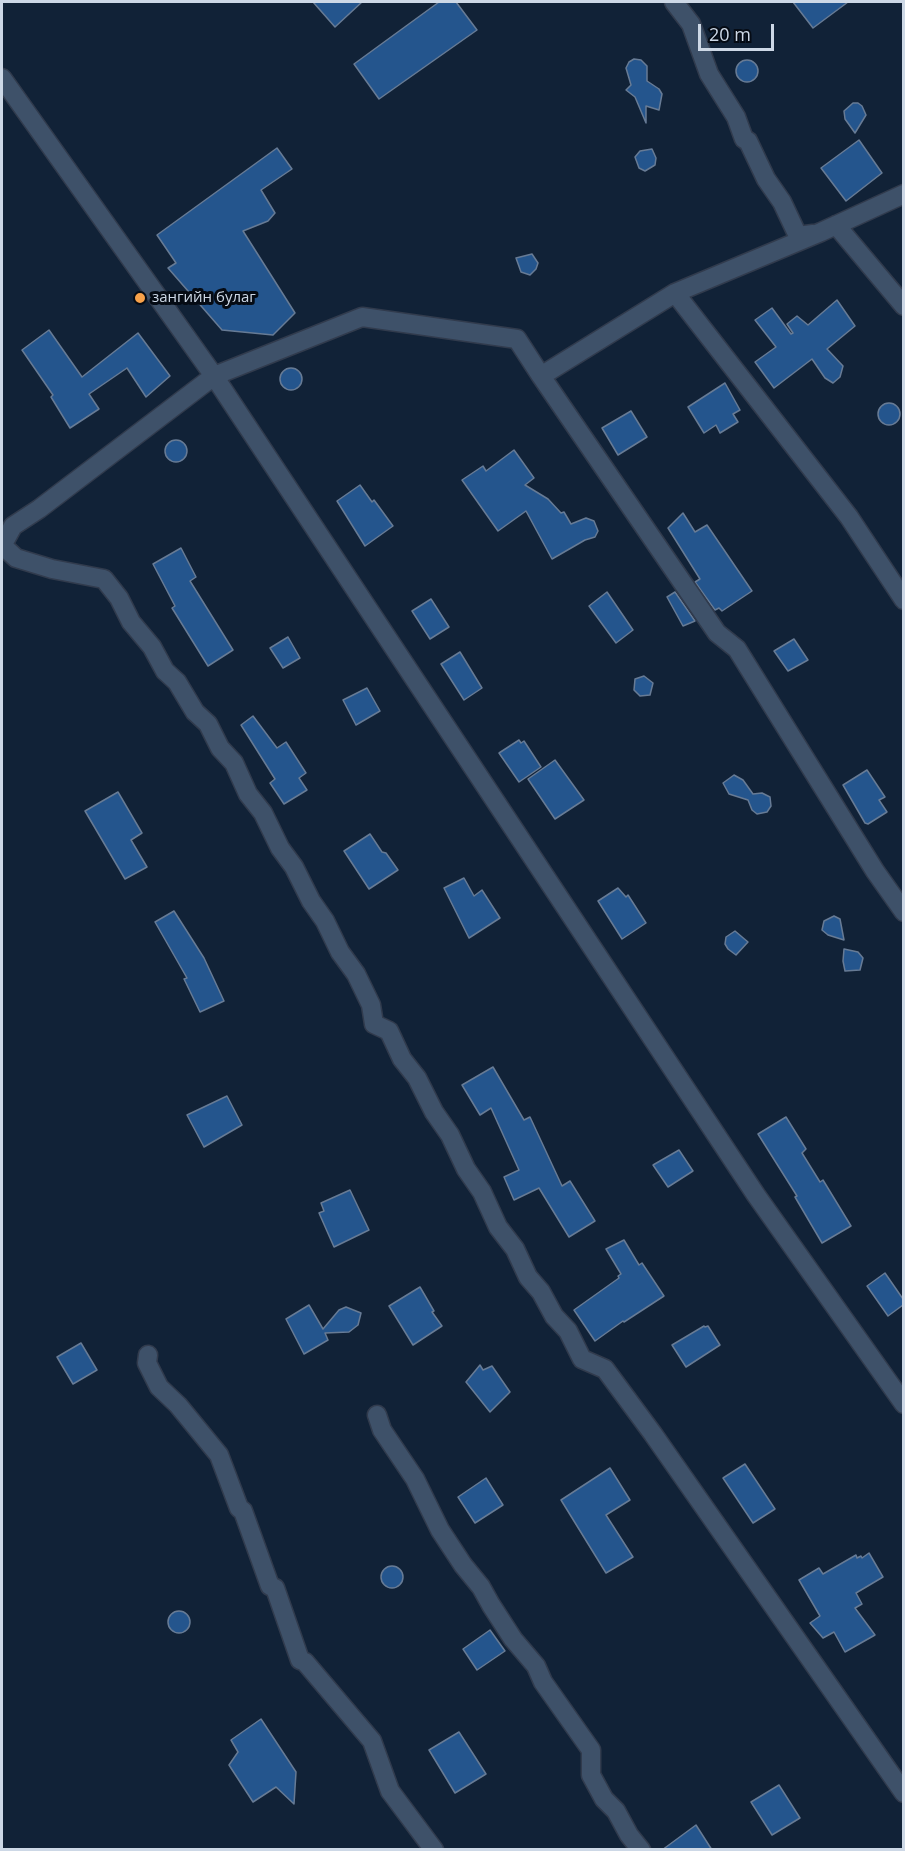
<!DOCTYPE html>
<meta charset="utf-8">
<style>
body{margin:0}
#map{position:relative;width:905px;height:1851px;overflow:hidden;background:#112237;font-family:"Open Sans",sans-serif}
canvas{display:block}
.frame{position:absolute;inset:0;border:3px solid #cdd8e6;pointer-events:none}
.scale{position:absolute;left:698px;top:24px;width:76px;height:27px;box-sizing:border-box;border:3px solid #cdd8e6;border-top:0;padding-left:8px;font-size:18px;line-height:21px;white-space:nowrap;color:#cdd8e6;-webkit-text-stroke:4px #050b14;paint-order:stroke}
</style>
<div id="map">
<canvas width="905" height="1851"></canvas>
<div class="frame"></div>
<div class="scale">20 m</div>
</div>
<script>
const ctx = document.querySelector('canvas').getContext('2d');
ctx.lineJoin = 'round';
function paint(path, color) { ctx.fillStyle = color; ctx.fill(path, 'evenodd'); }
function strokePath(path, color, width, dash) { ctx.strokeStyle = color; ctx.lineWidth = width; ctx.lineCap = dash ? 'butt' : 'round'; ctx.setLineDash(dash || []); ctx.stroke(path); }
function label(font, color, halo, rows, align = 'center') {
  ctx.font = font + ' "Open Sans",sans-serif'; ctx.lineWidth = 6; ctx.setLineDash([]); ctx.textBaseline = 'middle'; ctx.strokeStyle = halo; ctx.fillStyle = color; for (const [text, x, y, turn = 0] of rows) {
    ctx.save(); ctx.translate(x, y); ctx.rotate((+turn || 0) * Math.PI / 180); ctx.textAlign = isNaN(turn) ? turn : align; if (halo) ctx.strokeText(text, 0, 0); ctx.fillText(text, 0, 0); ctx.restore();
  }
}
const building = new Path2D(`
 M 313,2 L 362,2 L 335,27 Z
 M 439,2 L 456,2 L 477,30 L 379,99 L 354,64 Z
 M 793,2 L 848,2 L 813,28 Z
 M 634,59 L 641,60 L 647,66 L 647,81 L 659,89 L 662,94 L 659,110 L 646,106 L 646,123 L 635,97 L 626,90 L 631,85 L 626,68 L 629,62 Z
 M736 71a11 11 0 1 1 22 0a11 11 0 1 1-22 0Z
 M 853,103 L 858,103 L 862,106 L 866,115 L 855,133 L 845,119 L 844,111 Z
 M 859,140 L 882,173 L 846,201 L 821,168 Z
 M 277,148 L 292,169 L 261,190 L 275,213 L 268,221 L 243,231 L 295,313 L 273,335 L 222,330 L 168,268 L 176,263 L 157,235 Z
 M 652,149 L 656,158 L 655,165 L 645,171 L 639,168 L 635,157 L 640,151 Z
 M 532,254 L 538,263 L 536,269 L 530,275 L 521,272 L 516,258 Z
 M 837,300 L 855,326 L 827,349 L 843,366 L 840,377 L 833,383 L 825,378 L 812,359 L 774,388 L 755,362 L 776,347 L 755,320 L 772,308 L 791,334 L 793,333 L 787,324 L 797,316 L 808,325 Z
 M 49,330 L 82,377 L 138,333 L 170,376 L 146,397 L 127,368 L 89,394 L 99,409 L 70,428 L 51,397 L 53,395 L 22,350 Z
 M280 379a11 11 0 1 1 22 0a11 11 0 1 1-22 0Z
 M 725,383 L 740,410 L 733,414 L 738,422 L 720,433 L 716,425 L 704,433 L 688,407 Z
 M878 414a11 11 0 1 1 22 0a11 11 0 1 1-22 0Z
 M 631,411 L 647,437 L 618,455 L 602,428 Z
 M165 451a11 11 0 1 1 22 0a11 11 0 1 1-22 0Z
 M 514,450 L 534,478 L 525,485 L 548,499 L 561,513 L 564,512 L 571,524 L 586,518 L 594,521 L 598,531 L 595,537 L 585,540 L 552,559 L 526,511 L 498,531 L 462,480 L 483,466 L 486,471 Z
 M 360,485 L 372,502 L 374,500 L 393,526 L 365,546 L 337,501 Z
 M 683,513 L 695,532 L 707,525 L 752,591 L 722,611 L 719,608 L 715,610 L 695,582 L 700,579 L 668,528 Z
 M 181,548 L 196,577 L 190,581 L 233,650 L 208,666 L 172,608 L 175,606 L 153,564 Z
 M 607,592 L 633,630 L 616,643 L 589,606 Z
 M 675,592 L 695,621 L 683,626 L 667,597 Z
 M 431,599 L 449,627 L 430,639 L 412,611 Z
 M 288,637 L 300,658 L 283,668 L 270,648 Z
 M 794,639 L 808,660 L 788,671 L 774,651 Z
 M 460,652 L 482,688 L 464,700 L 441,664 Z
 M 644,676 L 653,683 L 650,695 L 640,696 L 634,690 L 635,679 Z
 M 367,688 L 380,711 L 356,725 L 343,700 Z
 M 253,716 L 277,748 L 286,742 L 306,773 L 299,778 L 307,790 L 284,804 L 270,783 L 275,779 L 241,725 Z
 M 519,740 L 521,743 L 524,741 L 541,767 L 519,782 L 499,753 Z
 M 555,760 L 584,800 L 555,819 L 528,779 Z
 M 867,770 L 885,797 L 879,800 L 887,812 L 868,824 L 865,823 L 843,785 Z
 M 734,775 L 743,780 L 753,794 L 762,793 L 770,797 L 771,806 L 767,812 L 757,814 L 752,810 L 748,800 L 729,794 L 723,783 Z
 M 118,792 L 142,833 L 131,840 L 147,867 L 125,879 L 85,811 Z
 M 370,834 L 382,852 L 386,853 L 398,870 L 369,889 L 344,851 Z
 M 464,878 L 474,896 L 482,890 L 500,918 L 469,938 L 444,888 Z
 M 618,888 L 626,897 L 628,895 L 646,923 L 622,939 L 598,901 Z
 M 174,911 L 204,958 L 224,1001 L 200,1012 L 184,979 L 187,978 L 155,922 Z
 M 834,916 L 840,919 L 844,940 L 828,935 L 822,930 L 824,921 Z
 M 735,931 L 748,942 L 736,955 L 728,949 L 725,944 L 726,937 Z
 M 844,949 L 858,952 L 863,958 L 860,970 L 845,971 L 843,961 Z
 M 493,1067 L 524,1120 L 530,1117 L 562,1186 L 570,1181 L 595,1221 L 569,1237 L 539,1188 L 514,1200 L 504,1177 L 519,1170 L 491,1108 L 480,1115 L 462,1085 Z
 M 227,1096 L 242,1125 L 204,1147 L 187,1115 Z
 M 786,1117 L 806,1149 L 802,1153 L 820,1182 L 823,1180 L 851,1226 L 822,1243 L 795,1197 L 797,1196 L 758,1134 Z
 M 679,1150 L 693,1171 L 668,1187 L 653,1165 Z
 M 350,1190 L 369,1230 L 334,1247 L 319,1213 L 324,1211 L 321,1203 Z
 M 624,1240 L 639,1265 L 642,1263 L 664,1296 L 624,1322 L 623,1321 L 595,1341 L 574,1310 L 619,1278 L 618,1276 L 621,1274 L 606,1249 Z
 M 885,1273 L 903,1299 L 903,1305 L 888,1316 L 867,1286 Z
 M 420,1287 L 434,1311 L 432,1312 L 442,1326 L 413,1345 L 389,1306 Z
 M 309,1305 L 323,1329 L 339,1310 L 346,1307 L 361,1313 L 358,1325 L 349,1332 L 325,1333 L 328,1340 L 304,1354 L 286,1319 Z
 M 704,1326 L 705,1327 L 708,1326 L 720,1345 L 686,1367 L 672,1345 Z
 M 81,1343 L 97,1370 L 73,1384 L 57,1357 Z
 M 480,1365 L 483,1370 L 492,1366 L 510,1392 L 490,1412 L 466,1382 Z
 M 745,1464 L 775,1509 L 753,1523 L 723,1478 Z
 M 610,1468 L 630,1500 L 606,1515 L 633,1557 L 606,1573 L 561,1500 Z
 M 486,1478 L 503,1505 L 475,1523 L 458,1497 Z
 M 869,1553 L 883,1577 L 856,1593 L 862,1604 L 855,1608 L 875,1635 L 845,1652 L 834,1632 L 823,1638 L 810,1623 L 820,1616 L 799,1580 L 819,1568 L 823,1574 L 856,1555 L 857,1558 L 861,1556 L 862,1558 Z
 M381 1577a11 11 0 1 1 22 0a11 11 0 1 1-22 0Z
 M168 1622a11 11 0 1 1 22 0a11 11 0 1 1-22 0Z
 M 490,1630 L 505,1651 L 477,1670 L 463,1649 Z
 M 261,1719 L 296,1772 L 294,1804 L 276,1787 L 253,1802 L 229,1765 L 238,1752 L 231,1740 Z
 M 459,1732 L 486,1774 L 455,1793 L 429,1750 Z
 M 779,1785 L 800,1818 L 772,1835 L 751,1802 Z
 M 696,1825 L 712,1850 L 662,1850 Z`);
paint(building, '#24558d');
strokePath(building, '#677b95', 1.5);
const minor = new Path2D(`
 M 674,2 L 691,24 L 709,74 L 736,117 L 744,139 L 748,141 L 766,179 L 782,202 L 798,236 L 813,234
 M 2,78 L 214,376 L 362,317 L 517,339 L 541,376 L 675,293 L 821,232 L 904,194
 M 836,225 L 904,306
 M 675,293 L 849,517 L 904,600
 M 541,376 L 717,633 L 737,649 L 875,871 L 904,912
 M 2,546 L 13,526 L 39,509 L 214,376 L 756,1195 L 904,1404
 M 3,546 L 16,558 L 52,569 L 104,579 L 119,598 L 131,622 L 152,647 L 165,671 L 177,682 L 195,712 L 208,724 L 220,748 L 234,763 L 248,794 L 263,813 L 280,848 L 294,867 L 311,901 L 325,921 L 340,952 L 356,974 L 371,1005 L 374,1024 L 389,1031 L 402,1059 L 417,1078 L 434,1112 L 450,1135 L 466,1169 L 482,1192 L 498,1227 L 515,1249 L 528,1277 L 541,1292 L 554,1316 L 568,1331 L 582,1359 L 605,1369 L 653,1434 L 904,1793
 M 148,1355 L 147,1363 L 159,1387 L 178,1405 L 219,1455 L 239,1508 L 243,1511 L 270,1586 L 275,1588 L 300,1660 L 305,1662 L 372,1741 L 390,1791 L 434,1850
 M 377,1415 L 382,1430 L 415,1479 L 440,1530 L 463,1565 L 481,1587 L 491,1605 L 513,1639 L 536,1666 L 543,1682 L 591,1750 L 591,1775 L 604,1799 L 616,1811 L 629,1835 L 641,1850`);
strokePath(minor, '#313b4d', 21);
strokePath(minor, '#3e5169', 18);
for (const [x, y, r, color] of [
 [140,298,6,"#f7a14a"]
]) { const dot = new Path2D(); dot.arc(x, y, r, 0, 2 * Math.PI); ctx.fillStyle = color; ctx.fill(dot); strokePath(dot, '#050b14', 2); }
label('15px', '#cdd8e6', '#050b14', [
 ["зангийн булаг",152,298]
], 'left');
</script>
